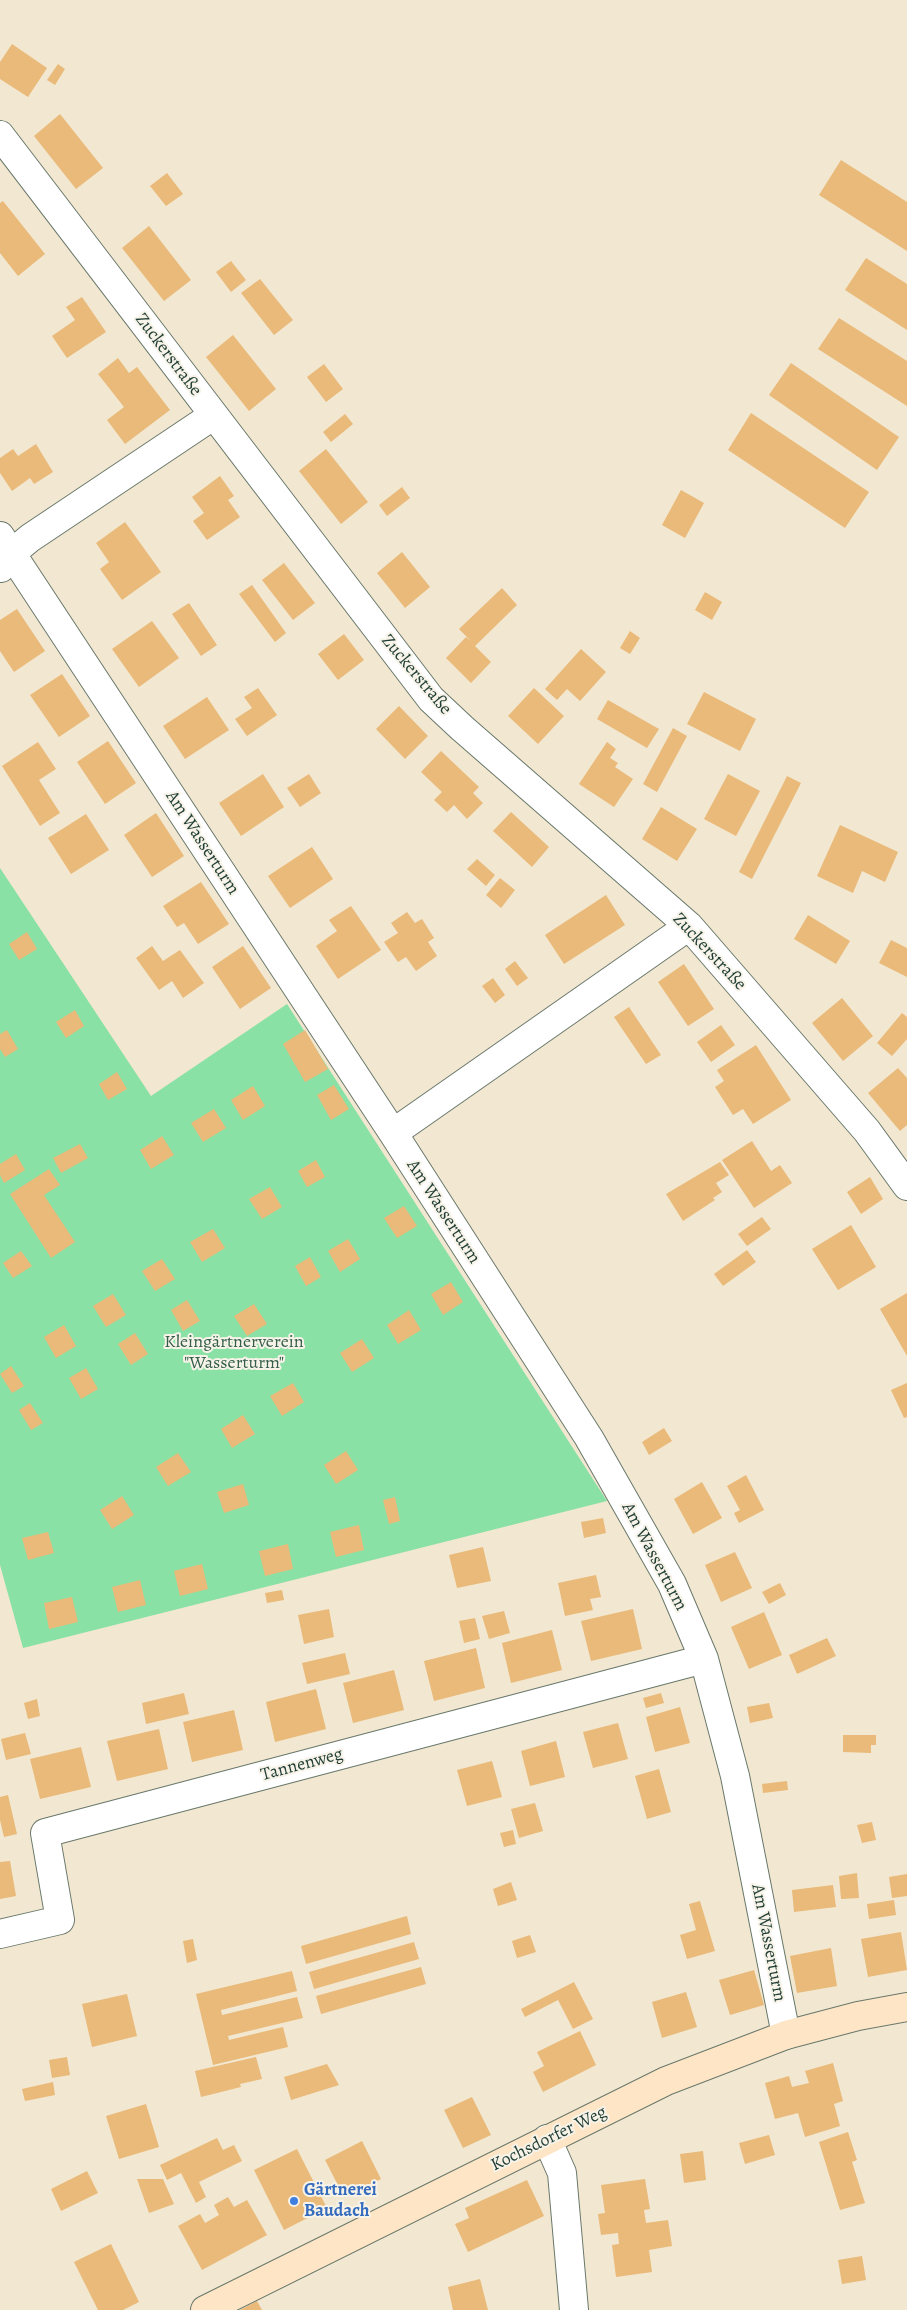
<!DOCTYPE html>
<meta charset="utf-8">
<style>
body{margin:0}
canvas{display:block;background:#f2e7d0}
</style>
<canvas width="907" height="2310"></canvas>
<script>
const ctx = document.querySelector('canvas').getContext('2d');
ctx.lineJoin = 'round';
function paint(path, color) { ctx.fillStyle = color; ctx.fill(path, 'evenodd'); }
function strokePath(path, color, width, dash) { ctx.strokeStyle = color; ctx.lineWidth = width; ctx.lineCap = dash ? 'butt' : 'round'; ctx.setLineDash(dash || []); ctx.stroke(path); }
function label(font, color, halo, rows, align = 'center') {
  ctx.font = font + ' Alegreya,serif'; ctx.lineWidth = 4; ctx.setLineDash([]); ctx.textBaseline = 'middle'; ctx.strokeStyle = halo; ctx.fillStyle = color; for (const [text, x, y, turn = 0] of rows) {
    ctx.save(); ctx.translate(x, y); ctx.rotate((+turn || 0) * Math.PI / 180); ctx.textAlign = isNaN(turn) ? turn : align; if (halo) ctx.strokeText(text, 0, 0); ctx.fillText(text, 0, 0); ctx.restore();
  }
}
paint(new Path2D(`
 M 0,868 L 151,1096 L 287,1004 L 607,1501 L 23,1648 L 0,1565 Z`), '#8ae1a5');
paint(new Path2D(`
 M 12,44 L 47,68 L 28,97 L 0,79 L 0,62 Z
 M 58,64 L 65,69 L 55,85 L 47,80 Z
 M 60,114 L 103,168 L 76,189 L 34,136 Z
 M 841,160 L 907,202 L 907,251 L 819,195 Z
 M 167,173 L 183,194 L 166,206 L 150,186 Z
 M 3,201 L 45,254 L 18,276 L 0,253 L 0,203 Z
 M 149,226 L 191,280 L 164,301 L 122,248 Z
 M 866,258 L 907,284 L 907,330 L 845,290 Z
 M 231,261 L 246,280 L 231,292 L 216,272 Z
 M 260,279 L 293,320 L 274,335 L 241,293 Z
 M 82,297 L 106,332 L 67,358 L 52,336 L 75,320 L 66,307 Z
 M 839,318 L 907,361 L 907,406 L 818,349 Z
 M 233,335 L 276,389 L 249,411 L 206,357 Z
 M 118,358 L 129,373 L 137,367 L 170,410 L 125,444 L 107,420 L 124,407 L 98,374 Z
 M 791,363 L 899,437 L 877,470 L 769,395 Z
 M 324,364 L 343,389 L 326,402 L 307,377 Z
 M 751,413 L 869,492 L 845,528 L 728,450 Z
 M 345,414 L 353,424 L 331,442 L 323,432 Z
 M 36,444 L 53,472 L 34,484 L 30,478 L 12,491 L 0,473 L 0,458 L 13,449 L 18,456 Z
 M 326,449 L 368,502 L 341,524 L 299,471 Z
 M 220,476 L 234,496 L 228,500 L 240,517 L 207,540 L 193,521 L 204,513 L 192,497 Z
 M 402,487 L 410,498 L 387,516 L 379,505 Z
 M 681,490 L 704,503 L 685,538 L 662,525 Z
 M 125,522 L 161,572 L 122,600 L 100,569 L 109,562 L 96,543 Z
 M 402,552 L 430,587 L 405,608 L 377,573 Z
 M 284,563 L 315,603 L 293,620 L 262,580 Z
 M 252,585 L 286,633 L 275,642 L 239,594 Z
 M 502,588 L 517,605 L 475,646 L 491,662 L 471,683 L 446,658 L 466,637 L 472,642 L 459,629 Z
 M 705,592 L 722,602 L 712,620 L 695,610 Z
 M 189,603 L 217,645 L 201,656 L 172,614 Z
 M 17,609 L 45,651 L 14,672 L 0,651 L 0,620 Z
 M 152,621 L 179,658 L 139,687 L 112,649 Z
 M 630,631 L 640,638 L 630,654 L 620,648 Z
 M 344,634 L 364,660 L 338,680 L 318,654 Z
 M 581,649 L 606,672 L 580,701 L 567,689 L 557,700 L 545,689 Z
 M 62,674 L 90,716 L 59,737 L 30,695 Z
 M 258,688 L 277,715 L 247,736 L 235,719 L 252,708 L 244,697 Z
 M 534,688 L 564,716 L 538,744 L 508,716 Z
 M 704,692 L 756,719 L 740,751 L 687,724 Z
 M 207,697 L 229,730 L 185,759 L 163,726 Z
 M 608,700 L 659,729 L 647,748 L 597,719 Z
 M 399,706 L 428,736 L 405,759 L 376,729 Z
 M 673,728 L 687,736 L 657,792 L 643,784 Z
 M 108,741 L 136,783 L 105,804 L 77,762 Z
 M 38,742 L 56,769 L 39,780 L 60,813 L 40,826 L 2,766 Z
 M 607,742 L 616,749 L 610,758 L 618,763 L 615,767 L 633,779 L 614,807 L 579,784 Z
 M 441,751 L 479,787 L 473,793 L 483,803 L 467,819 L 454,805 L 447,812 L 434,800 L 442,792 L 421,772 Z
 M 263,774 L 284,807 L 241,836 L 219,803 Z
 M 309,774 L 321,793 L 300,807 L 287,788 Z
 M 728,774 L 760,791 L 736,836 L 704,819 Z
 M 787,776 L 801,783 L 752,879 L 739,872 Z
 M 661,807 L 697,829 L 677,861 L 642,839 Z
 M 511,812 L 549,847 L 532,867 L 493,831 Z
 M 156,813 L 184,856 L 152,877 L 124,835 Z
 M 86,814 L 109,850 L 71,874 L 48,838 Z
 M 840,825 L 898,852 L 885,882 L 862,871 L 853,893 L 817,876 Z
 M 312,847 L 333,879 L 290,908 L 268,876 Z
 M 477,859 L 495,875 L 486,886 L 467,869 Z
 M 500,878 L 515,890 L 501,908 L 486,895 Z
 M 201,882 L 229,924 L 198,944 L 184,923 L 177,927 L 163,906 Z
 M 606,895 L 625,925 L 564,964 L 545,935 Z
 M 351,906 L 381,950 L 338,979 L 316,946 L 337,931 L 329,920 Z
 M 407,912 L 415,923 L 422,919 L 434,938 L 428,942 L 437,956 L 416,971 L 406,957 L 398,962 L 384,942 L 398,933 L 391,923 Z
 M 808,915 L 850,941 L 836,964 L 794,939 Z
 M 27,932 L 37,949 L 19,960 L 9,944 Z
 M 891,940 L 907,948 L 907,977 L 879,963 Z
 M 152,946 L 163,961 L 180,950 L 204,983 L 183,998 L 172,981 L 159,990 L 136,958 Z
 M 243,946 L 271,988 L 240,1009 L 212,967 Z
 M 515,961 L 528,978 L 517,986 L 505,969 Z
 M 684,964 L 714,1009 L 688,1026 L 658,982 Z
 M 493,978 L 505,995 L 495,1003 L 482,986 Z
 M 842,998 L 873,1036 L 843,1061 L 812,1023 Z
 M 629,1007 L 661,1055 L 646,1064 L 614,1017 Z
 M 75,1010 L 84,1026 L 66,1038 L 56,1022 Z
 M 902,1013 L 907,1017 L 907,1039 L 892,1056 L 877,1043 Z
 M 721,1025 L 735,1045 L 711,1062 L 697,1042 Z
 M 7,1030 L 18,1049 L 5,1057 L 0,1049 L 0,1034 Z
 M 305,1030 L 328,1069 L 305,1082 L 283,1044 Z
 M 756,1045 L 791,1100 L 753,1124 L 743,1109 L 733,1115 L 715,1087 L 724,1081 L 717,1070 Z
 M 898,1068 L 907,1078 L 907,1125 L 900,1131 L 868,1093 Z
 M 117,1072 L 127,1089 L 108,1100 L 99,1084 Z
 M 334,1085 L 349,1109 L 331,1120 L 317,1095 Z
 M 253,1086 L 265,1106 L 243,1120 L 231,1100 Z
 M 214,1109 L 226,1128 L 203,1142 L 191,1123 Z
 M 162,1136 L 174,1155 L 151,1169 L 140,1150 Z
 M 752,1141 L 771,1171 L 780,1165 L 792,1183 L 754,1208 L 722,1160 Z
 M 80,1144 L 88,1158 L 61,1173 L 53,1158 Z
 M 16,1154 L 25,1170 L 4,1183 L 0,1175 L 0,1164 Z
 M 316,1160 L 325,1177 L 307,1187 L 298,1171 Z
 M 720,1162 L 729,1175 L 716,1183 L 722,1192 L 713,1198 L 715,1200 L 683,1221 L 666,1194 Z
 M 49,1169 L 60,1185 L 44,1195 L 75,1242 L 51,1258 L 10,1194 Z
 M 870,1177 L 883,1199 L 861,1214 L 847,1192 Z
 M 270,1187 L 282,1207 L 262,1219 L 249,1199 Z
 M 404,1206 L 417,1226 L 397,1238 L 384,1218 Z
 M 762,1217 L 771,1229 L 747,1246 L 738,1234 Z
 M 851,1225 L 876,1267 L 838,1290 L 812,1249 Z
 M 213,1229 L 225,1248 L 202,1262 L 190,1242 Z
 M 348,1239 L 360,1259 L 340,1272 L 328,1251 Z
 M 747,1250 L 756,1262 L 723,1286 L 714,1274 Z
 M 21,1251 L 32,1266 L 13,1278 L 3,1263 Z
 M 310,1257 L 321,1277 L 306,1286 L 295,1266 Z
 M 162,1259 L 175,1279 L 155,1291 L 142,1271 Z
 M 451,1282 L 463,1302 L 443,1315 L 431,1294 Z
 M 907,1293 L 907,1356 L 880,1309 Z
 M 113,1294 L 126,1315 L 106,1327 L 93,1306 Z
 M 187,1300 L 200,1321 L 183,1331 L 171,1310 Z
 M 254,1304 L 267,1324 L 247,1336 L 234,1316 Z
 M 409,1310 L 421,1330 L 398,1344 L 387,1325 Z
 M 64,1325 L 76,1346 L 56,1358 L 44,1337 Z
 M 135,1333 L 148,1354 L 131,1365 L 118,1344 Z
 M 362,1339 L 374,1358 L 352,1372 L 340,1353 Z
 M 11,1366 L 24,1386 L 12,1393 L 0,1374 Z
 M 86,1368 L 98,1389 L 81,1399 L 69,1378 Z
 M 293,1383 L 304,1402 L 282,1416 L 270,1396 Z
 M 907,1383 L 907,1417 L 904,1418 L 891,1390 Z
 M 30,1403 L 43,1423 L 31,1430 L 19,1410 Z
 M 243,1415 L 255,1434 L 232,1448 L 221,1429 Z
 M 664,1428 L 672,1441 L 649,1455 L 642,1442 Z
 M 346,1451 L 358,1470 L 336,1484 L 324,1465 Z
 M 178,1453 L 191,1472 L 168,1486 L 156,1467 Z
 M 746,1475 L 764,1510 L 739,1523 L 734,1513 L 740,1510 L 727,1486 Z
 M 702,1482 L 722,1518 L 693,1534 L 674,1499 Z
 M 243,1484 L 249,1505 L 224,1513 L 217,1492 Z
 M 122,1496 L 134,1515 L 112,1529 L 100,1510 Z
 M 395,1497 L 400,1521 L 389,1524 L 383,1500 Z
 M 603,1518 L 606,1533 L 584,1538 L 581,1522 Z
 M 359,1525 L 364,1550 L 336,1557 L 330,1532 Z
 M 48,1532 L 54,1553 L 28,1560 L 22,1538 Z
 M 288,1544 L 293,1569 L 265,1576 L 259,1551 Z
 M 483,1547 L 491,1581 L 457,1588 L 449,1555 Z
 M 735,1552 L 752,1588 L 721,1602 L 705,1565 Z
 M 202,1564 L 208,1589 L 180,1596 L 174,1571 Z
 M 596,1575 L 601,1597 L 590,1599 L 593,1610 L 565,1616 L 558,1583 Z
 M 140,1580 L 146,1605 L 118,1612 L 112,1587 Z
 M 780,1583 L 786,1595 L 769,1604 L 762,1592 Z
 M 282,1590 L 284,1600 L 267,1603 L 265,1593 Z
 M 72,1597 L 78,1622 L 49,1629 L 44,1603 Z
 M 329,1609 L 334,1637 L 304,1644 L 298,1615 Z
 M 633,1609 L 642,1649 L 591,1661 L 581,1621 Z
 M 504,1611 L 510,1633 L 489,1639 L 482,1616 Z
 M 764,1612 L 782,1655 L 749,1669 L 731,1627 Z
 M 475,1618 L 480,1639 L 464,1643 L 459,1621 Z
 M 552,1630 L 562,1670 L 511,1683 L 502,1643 Z
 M 827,1638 L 836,1656 L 797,1674 L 789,1655 Z
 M 476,1648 L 485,1688 L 434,1701 L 424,1661 Z
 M 345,1653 L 350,1674 L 307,1684 L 302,1663 Z
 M 394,1670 L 404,1710 L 353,1723 L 343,1683 Z
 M 316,1689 L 326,1729 L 275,1742 L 266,1702 Z
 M 184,1693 L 189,1714 L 146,1724 L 142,1703 Z
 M 661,1693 L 664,1703 L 646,1708 L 643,1698 Z
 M 37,1699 L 40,1716 L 28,1719 L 24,1703 Z
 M 769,1703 L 773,1718 L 750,1723 L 747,1707 Z
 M 680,1707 L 690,1743 L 655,1752 L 646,1717 Z
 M 234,1710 L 243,1750 L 192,1762 L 183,1722 Z
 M 618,1723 L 628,1759 L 593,1768 L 583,1732 Z
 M 159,1729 L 168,1769 L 117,1781 L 107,1741 Z
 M 25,1733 L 31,1754 L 6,1760 L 1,1739 Z
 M 843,1735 L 876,1735 L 876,1745 L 871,1745 L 871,1753 L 843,1752 Z
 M 556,1741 L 565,1777 L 530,1786 L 521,1751 Z
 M 81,1747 L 91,1787 L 40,1799 L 30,1759 Z
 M 492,1761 L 502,1797 L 467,1806 L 457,1770 Z
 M 659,1769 L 671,1812 L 647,1819 L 635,1776 Z
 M 787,1781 L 788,1790 L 763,1793 L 762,1784 Z
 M 8,1795 L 17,1834 L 4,1837 L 0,1820 L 0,1797 Z
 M 535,1803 L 543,1831 L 519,1838 L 511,1809 Z
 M 872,1822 L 876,1840 L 862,1843 L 857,1825 Z
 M 513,1830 L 516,1844 L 504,1847 L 500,1833 Z
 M 10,1861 L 16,1896 L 0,1899 L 0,1862 Z
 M 857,1873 L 859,1898 L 841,1899 L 839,1876 Z
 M 907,1874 L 907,1896 L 892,1898 L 889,1877 Z
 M 511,1882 L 517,1900 L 498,1906 L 493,1889 Z
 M 833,1885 L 836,1907 L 794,1912 L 792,1890 Z
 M 894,1900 L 896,1915 L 869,1919 L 867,1904 Z
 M 700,1901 L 715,1951 L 687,1959 L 680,1935 L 696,1930 L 689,1904 Z
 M 407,1916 L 411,1934 L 306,1964 L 301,1946 Z
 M 901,1932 L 907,1970 L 868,1977 L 861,1939 Z
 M 530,1935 L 536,1952 L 517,1958 L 512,1941 Z
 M 193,1939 L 197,1960 L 187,1963 L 183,1941 Z
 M 414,1942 L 419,1959 L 314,1989 L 309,1972 Z
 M 831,1948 L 837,1986 L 797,1993 L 790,1956 Z
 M 421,1967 L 426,1984 L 321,2014 L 316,1996 Z
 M 754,1970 L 764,2005 L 730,2015 L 719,1980 Z
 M 292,1971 L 297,1991 L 221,2010 L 222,2015 L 297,1997 L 303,2018 L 228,2036 L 229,2040 L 283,2027 L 288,2047 L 213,2065 L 196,1994 Z
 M 574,1982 L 593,2019 L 573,2029 L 558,2000 L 525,2017 L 521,2009 Z
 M 686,1992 L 697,2027 L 662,2038 L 652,2002 Z
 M 127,1994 L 137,2036 L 92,2047 L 82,2004 Z
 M 580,2031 L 596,2065 L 543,2092 L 533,2072 L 544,2066 L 537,2052 Z
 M 67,2057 L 70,2075 L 52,2078 L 49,2060 Z
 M 256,2057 L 262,2079 L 240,2084 L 241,2087 L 201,2097 L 195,2071 Z
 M 833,2063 L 843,2101 L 834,2104 L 840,2126 L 805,2137 L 798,2113 L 775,2119 L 765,2083 L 789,2076 L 792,2087 L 809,2083 L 805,2071 Z
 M 327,2064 L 339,2085 L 291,2100 L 284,2077 Z
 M 53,2082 L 55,2095 L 25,2101 L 22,2089 Z
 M 472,2097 L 491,2135 L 463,2148 L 444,2110 Z
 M 146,2104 L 159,2147 L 119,2159 L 106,2116 Z
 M 848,2132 L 857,2160 L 852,2162 L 865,2203 L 840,2210 L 819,2142 Z
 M 769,2135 L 775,2155 L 745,2164 L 739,2143 Z
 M 217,2138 L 223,2150 L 234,2145 L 242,2161 L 199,2182 L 206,2197 L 196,2203 L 181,2173 L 167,2180 L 160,2165 Z
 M 362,2141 L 381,2179 L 344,2197 L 325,2160 Z
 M 297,2149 L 327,2208 L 284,2230 L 254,2170 Z
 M 703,2151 L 706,2180 L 684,2183 L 680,2154 Z
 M 87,2171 L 98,2193 L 61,2211 L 51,2189 Z
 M 137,2179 L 163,2179 L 174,2204 L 149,2213 Z
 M 645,2179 L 650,2209 L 644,2210 L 646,2223 L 668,2220 L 672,2246 L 649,2250 L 652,2272 L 616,2277 L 612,2245 L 619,2244 L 618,2233 L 601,2235 L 598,2214 L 605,2213 L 601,2185 Z
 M 527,2180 L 544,2216 L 468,2252 L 455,2224 L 469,2218 L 465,2208 Z
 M 228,2197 L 234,2207 L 247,2200 L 267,2235 L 202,2270 L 178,2226 L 200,2214 L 205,2223 L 219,2215 L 214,2205 Z
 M 111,2244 L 139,2302 L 123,2310 L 98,2310 L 74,2262 Z
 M 862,2256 L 866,2280 L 842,2284 L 838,2260 Z
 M 480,2279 L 488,2310 L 453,2310 L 448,2287 Z
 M 257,2301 L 262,2310 L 240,2310 Z`), '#e9ba79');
const street = new Path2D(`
 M 0,135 L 431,699 L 462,728 L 689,926 L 867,1131 L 907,1186
 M 0,536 L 393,1133 L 589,1438 L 672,1584 L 704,1659 L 735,1776 L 786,2035
 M 1,568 L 12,553 L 30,538 L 214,415
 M 393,1133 L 689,926
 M 0,1934 L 60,1920 L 45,1833 L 704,1659
 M 547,2139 L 562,2173 L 574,2310`);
const secondary = new Path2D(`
 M 205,2310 L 666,2081 L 786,2035 L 858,2016 L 907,2007`);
strokePath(street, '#69786b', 30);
strokePath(secondary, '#69786b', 30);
strokePath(street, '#fff', 28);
strokePath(secondary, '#fde5c5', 28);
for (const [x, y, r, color] of [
 [294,2201,5,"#3f7fe0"]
]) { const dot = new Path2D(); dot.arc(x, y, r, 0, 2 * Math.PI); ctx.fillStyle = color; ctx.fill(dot); strokePath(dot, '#f7f3e8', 2); }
label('18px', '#1f3d34', '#f7f3e8', [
 ["Zuckerstraße",168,355,53],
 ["Zuckerstraße",416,675,50],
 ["Am Wasserturm",202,843,57],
 ["Zuckerstraße",709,952,47],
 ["Am Wasserturm",443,1212,57],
 ["Am Wasserturm",654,1557,62],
 ["Tannenweg",302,1765,-15],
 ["Am Wasserturm",768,1943,79],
 ["Kochsdorfer Weg",549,2139,-26]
]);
label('18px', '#345e4b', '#f7f3e8', [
 ["Kleingärtnerverein",234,1343],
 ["\"Wasserturm\"",234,1364]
]);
label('bold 18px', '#366cbe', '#f7f3e8', [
 ["Gärtnerei",304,2191],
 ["Baudach",304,2212]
], 'left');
</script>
